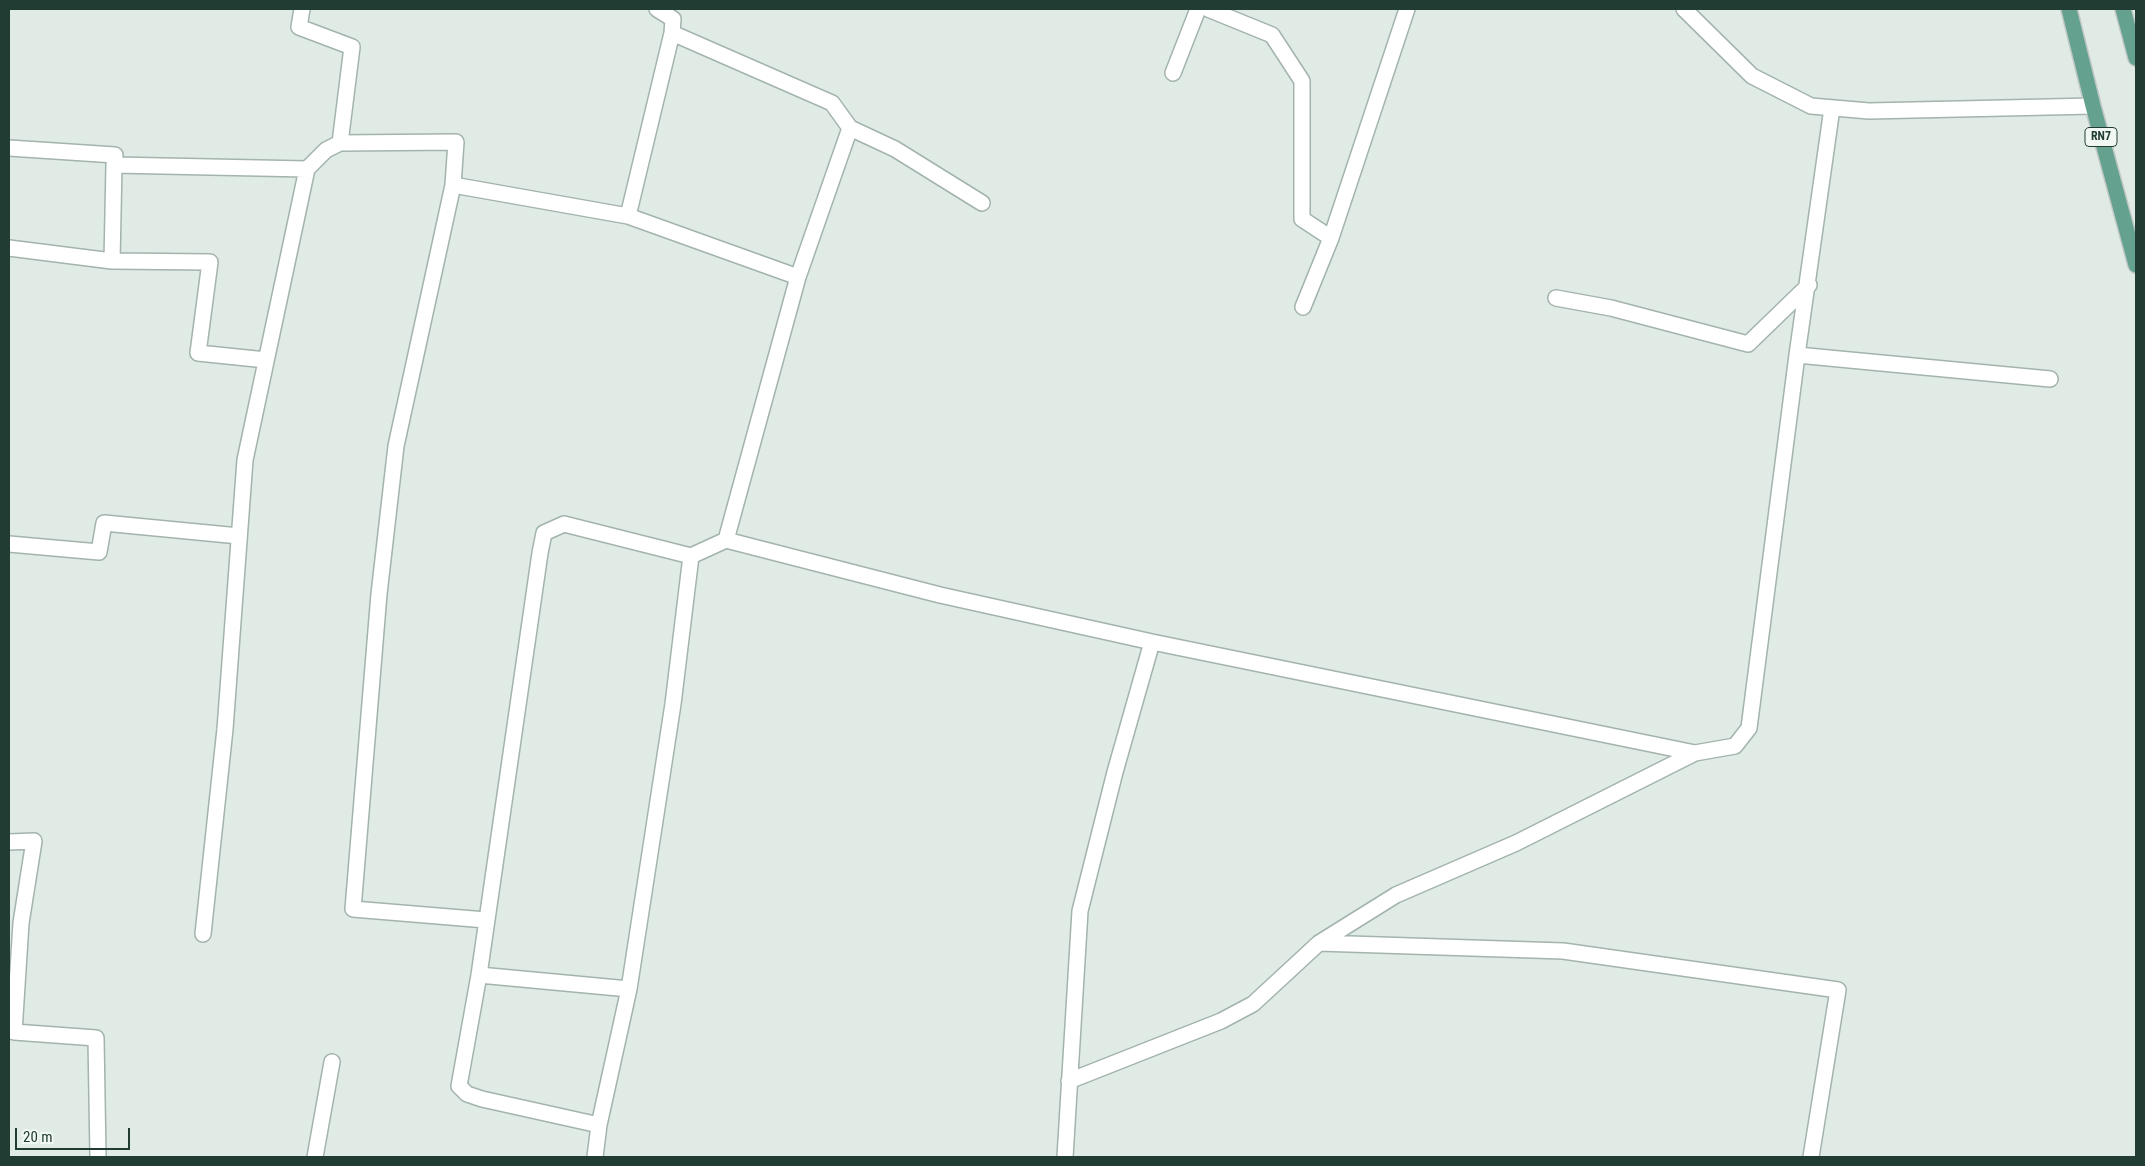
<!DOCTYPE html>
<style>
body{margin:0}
#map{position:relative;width:2145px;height:1166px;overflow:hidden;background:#e0ebe6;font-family:"Roboto Condensed",sans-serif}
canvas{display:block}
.frame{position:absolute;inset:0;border:10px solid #203c33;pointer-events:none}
.scale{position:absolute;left:15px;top:1128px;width:115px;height:22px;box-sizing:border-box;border:2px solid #203c33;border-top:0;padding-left:6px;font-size:15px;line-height:18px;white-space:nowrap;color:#203c33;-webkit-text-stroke:4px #f1f8f4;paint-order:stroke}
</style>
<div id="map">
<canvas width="2145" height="1166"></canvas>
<div class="frame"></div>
<div class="scale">20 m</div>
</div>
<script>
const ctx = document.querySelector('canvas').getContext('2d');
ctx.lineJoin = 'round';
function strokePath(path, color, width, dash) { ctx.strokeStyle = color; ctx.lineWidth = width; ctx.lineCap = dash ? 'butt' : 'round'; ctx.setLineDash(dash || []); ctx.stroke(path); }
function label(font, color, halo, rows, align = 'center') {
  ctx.font = font + ' "Roboto Condensed",sans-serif'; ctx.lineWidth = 5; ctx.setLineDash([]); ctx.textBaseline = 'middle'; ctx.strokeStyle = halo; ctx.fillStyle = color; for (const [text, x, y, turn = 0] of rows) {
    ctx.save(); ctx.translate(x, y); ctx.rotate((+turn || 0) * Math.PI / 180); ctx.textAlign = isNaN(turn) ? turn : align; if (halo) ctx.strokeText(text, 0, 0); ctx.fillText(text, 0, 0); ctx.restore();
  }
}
const minor = new Path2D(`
 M 302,9 L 299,27 L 352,47 L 340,143
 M 657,9 L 673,19 L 672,33 L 832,103 L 850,128
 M 1208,9 L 1272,35 L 1302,81 L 1302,219 L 1331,238
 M 1684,9 L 1752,76 L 1811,106 L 1869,111 L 2093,106
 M 1173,73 L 1198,9
 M 9,148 L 115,155 L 114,165 L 307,169
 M 453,185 L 396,446 L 379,594 L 353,909 L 486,920
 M 628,216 L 672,33
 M 9,248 L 112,261 L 114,165
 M 112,261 L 210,262 L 198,353 L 266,360
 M 1556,298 L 1611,308 L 1748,344 L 1809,285
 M 1303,307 L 1331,238 L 1407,9
 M 1797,355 L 2050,379
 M 726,540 L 940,595 L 1152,642
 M 9,544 L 99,552 L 104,523 L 239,536
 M 9,842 L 34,841 L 21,923 L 14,1032 L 96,1038 L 98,1157
 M 203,934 L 225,729 L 245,460 L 307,169 L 326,150 L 340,143 L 456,142 L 453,185 L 628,216 L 798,277
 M 1319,943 L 1563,951 L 1838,990 L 1811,1157
 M 479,975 L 629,989 L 673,704 L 691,556 L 726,540 L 798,277 L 850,128 L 895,149 L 982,203
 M 1069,1081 L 1221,1021 L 1253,1004 L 1319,943 L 1396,895 L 1516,843 L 1695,753
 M 599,1125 L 629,989
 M 315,1157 L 332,1062
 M 595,1157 L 599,1125 L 482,1099 L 467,1094 L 459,1086 L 479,975 L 540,553 L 544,533 L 564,524 L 691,556
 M 1065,1157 L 1080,911 L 1115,772 L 1152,642 L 1695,753 L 1735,746 L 1749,728 L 1797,355 L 1832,108`);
const primary = new Path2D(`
 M 2069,9 L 2093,106 L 2136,265
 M 2123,9 L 2136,58`);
strokePath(minor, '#a3b3ad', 18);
strokePath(primary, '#c1c8c6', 18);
strokePath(minor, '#fff', 15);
strokePath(primary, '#64a28f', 15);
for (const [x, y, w] of [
 [2101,137,32]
]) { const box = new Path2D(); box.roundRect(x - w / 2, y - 9.5, w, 19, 4); ctx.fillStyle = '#f1f8f4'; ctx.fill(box); strokePath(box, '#203c33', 1); }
label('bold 12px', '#203c33', null, [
 ["RN7",2101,137]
]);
</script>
